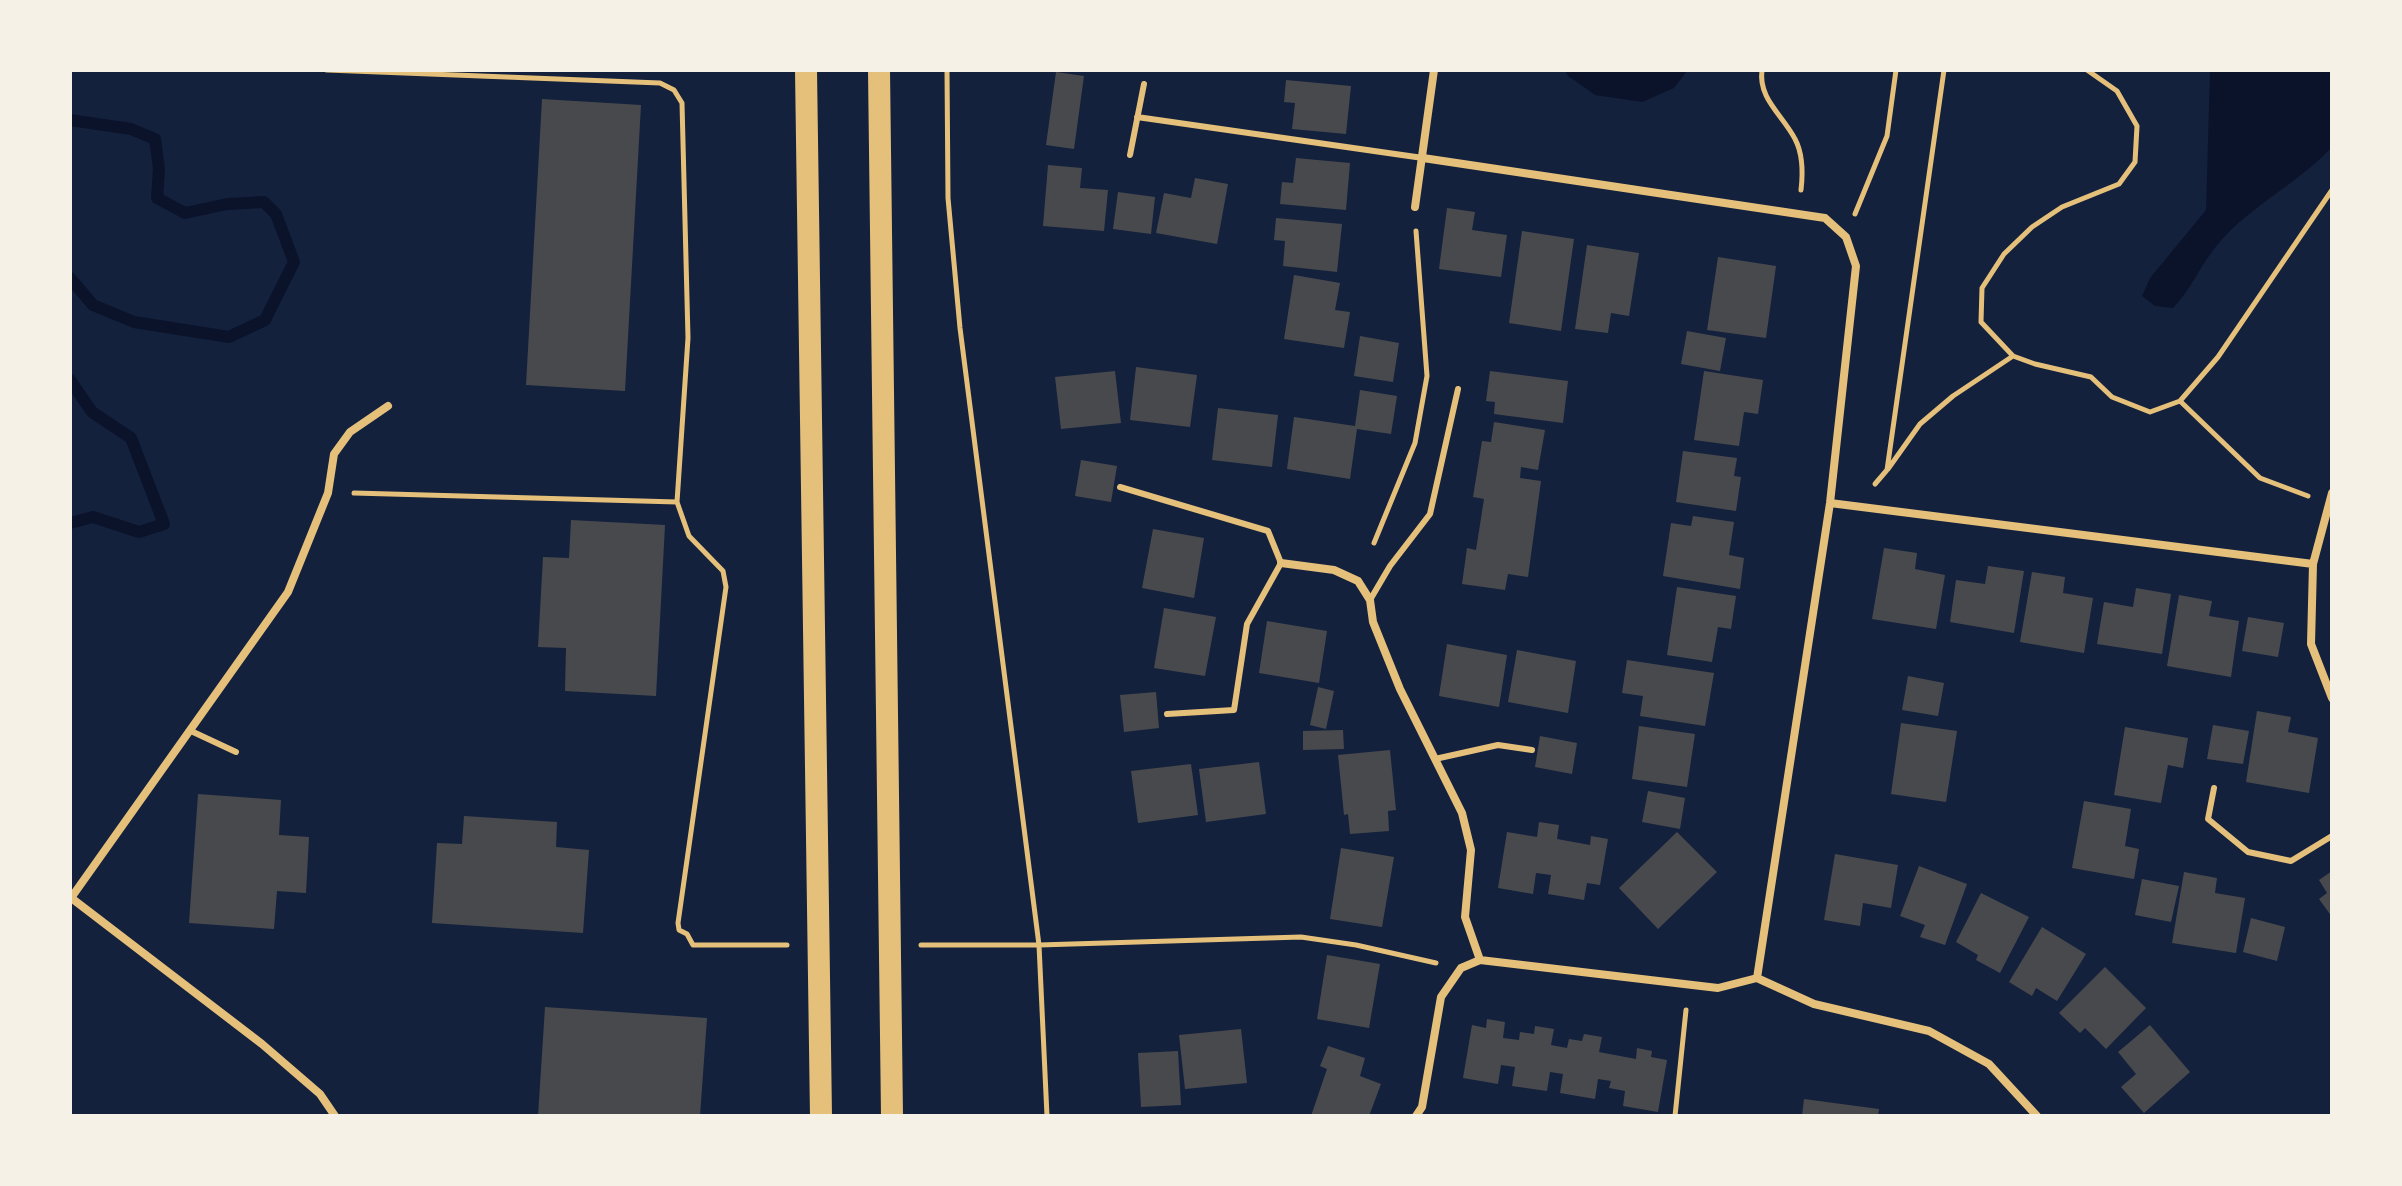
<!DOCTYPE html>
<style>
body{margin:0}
#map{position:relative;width:2402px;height:1186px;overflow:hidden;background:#14213d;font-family:"Exo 2",sans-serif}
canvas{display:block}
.frame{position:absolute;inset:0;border:72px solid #f6f1e7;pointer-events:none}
</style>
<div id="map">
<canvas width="2402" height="1186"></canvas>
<div class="frame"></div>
</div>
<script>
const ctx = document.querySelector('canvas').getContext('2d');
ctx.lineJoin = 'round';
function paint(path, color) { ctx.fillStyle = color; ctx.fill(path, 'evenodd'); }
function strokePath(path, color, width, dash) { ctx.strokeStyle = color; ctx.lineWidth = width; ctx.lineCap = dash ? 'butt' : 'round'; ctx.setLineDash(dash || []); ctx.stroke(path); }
paint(new Path2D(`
 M 1565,70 L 1688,70 L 1674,88 L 1642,102 L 1595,95 L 1568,76 Z
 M 2210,70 L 2332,70 L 2332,147 C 2299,183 2251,205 2219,243 C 2201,263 2192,289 2173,308 L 2155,306 L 2142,296 L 2150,278 L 2206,210 Z`), '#0b132b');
strokePath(new Path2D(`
 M 70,120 L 131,129 L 155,139 L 159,169 L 157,198 L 185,213 L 227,204 L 264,202 L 276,214 L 294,262 L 265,320 L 229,337 L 134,322 L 93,305 L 70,278
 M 70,380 L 92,412 L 131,438 L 164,524 L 139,532 L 93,517 L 70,523`), '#0b132b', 12);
paint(new Path2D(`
 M 1056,72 L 1084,76 L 1074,149 L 1046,145 Z
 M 1286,80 L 1351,86 L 1346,134 L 1292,129 L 1295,103 L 1284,102 Z
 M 542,99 L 641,105 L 625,391 L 526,385 Z
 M 1296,158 L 1350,163 L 1346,210 L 1280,204 L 1282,182 L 1293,183 Z
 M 1048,165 L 1082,168 L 1080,188 L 1108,190 L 1104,231 L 1043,226 Z
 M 1195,178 L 1228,184 L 1217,244 L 1156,233 L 1164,193 L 1191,198 Z
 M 1118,192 L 1155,197 L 1151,234 L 1113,229 Z
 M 1447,208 L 1475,212 L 1472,230 L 1507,235 L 1501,277 L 1439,269 Z
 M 1276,218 L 1342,224 L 1337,272 L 1283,266 L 1285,241 L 1274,240 Z
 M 1522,231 L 1574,239 L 1561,331 L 1509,323 Z
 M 1587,245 L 1639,253 L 1629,316 L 1611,313 L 1608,333 L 1575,329 Z
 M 1718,257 L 1776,266 L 1766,338 L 1707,330 Z
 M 1294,275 L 1340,283 L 1335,310 L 1350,312 L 1344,348 L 1284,339 Z
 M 1687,331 L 1726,338 L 1720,371 L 1681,364 Z
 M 1360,336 L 1399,343 L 1393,382 L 1354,376 Z
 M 1136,367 L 1197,375 L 1190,427 L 1130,420 Z
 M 1115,371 L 1121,423 L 1061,429 L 1055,377 Z
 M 1490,371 L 1568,381 L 1563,423 L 1494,414 L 1495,402 L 1486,401 Z
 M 1704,371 L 1763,380 L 1758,414 L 1744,412 L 1739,446 L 1694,440 Z
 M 1360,390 L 1397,396 L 1391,434 L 1357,429 L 1350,479 L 1287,469 L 1294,417 L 1355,426 Z
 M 1218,408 L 1278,415 L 1272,467 L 1212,460 Z
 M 1494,422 L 1545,430 L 1538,470 L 1521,467 L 1520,478 L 1541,481 L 1528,577 L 1508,574 L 1505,590 L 1462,584 L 1467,548 L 1476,550 L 1484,499 L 1473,497 L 1482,441 L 1491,442 Z
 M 1683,451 L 1737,458 L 1734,476 L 1741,477 L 1736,511 L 1676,502 Z
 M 1081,460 L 1117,466 L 1111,502 L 1075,496 Z
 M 1693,516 L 1734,522 L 1729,555 L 1744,558 L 1740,589 L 1663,576 L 1671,523 L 1691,526 Z
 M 571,520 L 665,525 L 656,696 L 565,691 L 566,648 L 538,647 L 543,557 L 569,558 Z
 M 1153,529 L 1204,538 L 1194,598 L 1142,588 Z
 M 1884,548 L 1917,553 L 1915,569 L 1945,575 L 1936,629 L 1872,619 Z
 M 1988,566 L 2024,571 L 2014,633 L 1950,622 L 1956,580 L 1985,584 Z
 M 2032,572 L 2065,577 L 2063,593 L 2093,598 L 2084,653 L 2020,642 Z
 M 1677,587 L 1736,596 L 1731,629 L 1718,627 L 1712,662 L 1667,655 Z
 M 2136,588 L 2171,594 L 2162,654 L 2097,644 L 2104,602 L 2133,607 Z
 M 2179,595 L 2212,601 L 2209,616 L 2239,621 L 2231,677 L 2167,666 Z
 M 1164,608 L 1216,617 L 1205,676 L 1154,668 Z
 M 2248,617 L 2284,623 L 2278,657 L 2242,651 Z
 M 1267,621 L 1327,631 L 1319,683 L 1259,673 Z
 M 1447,644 L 1507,655 L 1499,707 L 1439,696 Z
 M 1517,650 L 1576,661 L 1568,713 L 1508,702 Z
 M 1627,660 L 1714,673 L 1705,726 L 1640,716 L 1643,696 L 1622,693 Z
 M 1908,676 L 1944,683 L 1938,716 L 1902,710 Z
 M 1318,687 L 1334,691 L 1326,729 L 1310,725 Z
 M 1156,692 L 1159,728 L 1124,732 L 1120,695 Z
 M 2257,711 L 2291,717 L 2288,732 L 2318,738 L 2309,793 L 2246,782 Z
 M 1901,723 L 1957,731 L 1946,802 L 1891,794 Z
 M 2213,725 L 2249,731 L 2243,764 L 2207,759 Z
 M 1639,726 L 1695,734 L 1687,787 L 1632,779 Z
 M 2125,727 L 2188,738 L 2183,768 L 2168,765 L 2161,803 L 2114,795 Z
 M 1343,730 L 1344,749 L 1303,750 L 1303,731 Z
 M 1540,736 L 1577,743 L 1572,774 L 1535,767 Z
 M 1390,750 L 1396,810 L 1388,811 L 1389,831 L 1350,834 L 1348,814 L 1344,815 L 1338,755 Z
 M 1259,762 L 1266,814 L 1206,822 L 1199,769 Z
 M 1191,764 L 1198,815 L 1138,823 L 1131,771 Z
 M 1648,791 L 1685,798 L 1680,829 L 1642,822 Z
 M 198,794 L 281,800 L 279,835 L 309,837 L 306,893 L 277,891 L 274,929 L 189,923 Z
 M 2084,801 L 2131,809 L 2125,846 L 2139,849 L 2134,879 L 2072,868 Z
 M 464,816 L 557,822 L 556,847 L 589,850 L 583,933 L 432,923 L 437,843 L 462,844 Z
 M 1539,822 L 1559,825 L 1557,839 L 1590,845 L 1591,836 L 1608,839 L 1600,885 L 1587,883 L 1584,900 L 1548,894 L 1551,875 L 1536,873 L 1533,894 L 1498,888 L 1507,832 L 1537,837 Z
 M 1677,832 L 1717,872 L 1658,929 L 1619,888 Z
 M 1341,848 L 1394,857 L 1382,927 L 1330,919 Z
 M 1835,854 L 1898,865 L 1891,908 L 1863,903 L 1860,926 L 1824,920 Z
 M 1919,866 L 1967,884 L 1945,945 L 1920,937 L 1925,925 L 1900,916 Z
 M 2332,871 L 2332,917 L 2319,899 L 2327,893 L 2319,880 Z
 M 2184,872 L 2217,878 L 2215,893 L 2245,898 L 2236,953 L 2172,943 Z
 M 2142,879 L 2179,886 L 2171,922 L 2135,915 Z
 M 1981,893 L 2029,917 L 2000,973 L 1976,960 L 1978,955 L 1956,942 Z
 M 2251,918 L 2285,927 L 2277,961 L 2243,952 Z
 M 2042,927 L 2086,954 L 2057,1001 L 2036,988 L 2032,996 L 2009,982 Z
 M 1327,955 L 1380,964 L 1369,1028 L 1317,1019 Z
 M 2105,967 L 2146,1008 L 2106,1049 L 2085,1028 L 2080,1033 L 2059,1013 Z
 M 545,1007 L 707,1018 L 700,1116 L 538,1116 Z
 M 1487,1019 L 1505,1022 L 1503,1038 L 1519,1040 L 1520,1032 L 1534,1034 L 1535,1026 L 1554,1029 L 1551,1045 L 1567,1048 L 1569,1039 L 1582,1041 L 1584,1034 L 1602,1037 L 1599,1052 L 1636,1059 L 1637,1048 L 1652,1051 L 1651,1057 L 1667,1060 L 1658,1112 L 1623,1106 L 1625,1091 L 1609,1088 L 1611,1081 L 1598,1079 L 1595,1099 L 1560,1093 L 1563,1074 L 1550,1072 L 1547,1091 L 1512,1086 L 1515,1067 L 1501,1065 L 1498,1084 L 1463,1078 L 1472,1025 L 1486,1028 Z
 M 2150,1025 L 2190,1072 L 2144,1113 L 2121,1087 L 2136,1074 L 2118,1052 Z
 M 1241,1029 L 1247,1083 L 1185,1089 L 1179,1035 Z
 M 1328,1046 L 1365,1058 L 1360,1076 L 1381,1084 L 1369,1116 L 1311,1116 L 1327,1069 L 1320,1066 Z
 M 1178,1051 L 1181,1105 L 1141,1107 L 1138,1053 Z
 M 1804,1099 L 1879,1109 L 1878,1116 L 1802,1116 Z`), '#48494c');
strokePath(new Path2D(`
 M 327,70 L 660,83 L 674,90 L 682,103 L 688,338 L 677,502 L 689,536 L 723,571 L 726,587 L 678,923 L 679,930 L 687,934 L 693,945 L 787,945
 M 947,70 L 948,198 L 960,328 L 1039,945 L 1047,1116
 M 1762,70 C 1758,99 1783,115 1795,139 C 1803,154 1803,173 1801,190
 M 2087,70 L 2117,91 L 2137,126 L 2135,162 L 2119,184 L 2062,207 L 2032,227 L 2004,254 L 1982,288 L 1981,322 L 2013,356 L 2035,364 L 2091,377 L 2112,397 L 2150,412 L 2180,401 L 2218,357 L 2332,190
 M 1855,214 L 1887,136 L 1896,70
 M 2180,401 L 2260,478 L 2308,496
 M 1888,469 L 1920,424 L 1953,396 L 2013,356
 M 1875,484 L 1887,470 L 1944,70
 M 354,493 L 677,502
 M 1374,543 L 1415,443 L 1427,376 L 1416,231
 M 921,945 L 1039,945 L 1301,937 L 1356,945 L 1436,963
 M 1675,1116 L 1686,1010`), '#e5c07b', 5);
strokePath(new Path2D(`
 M 1137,117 L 1423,158
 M 1130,155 L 1144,84
 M 1120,487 L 1268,531 L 1281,563 L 1247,624 L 1234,710 L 1167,714
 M 1370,600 L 1390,566 L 1430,514 L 1458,389
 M 191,731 L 236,752
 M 1435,759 L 1498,745 L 1532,750
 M 2214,788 L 2208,819 L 2248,852 L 2291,861 L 2332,836`), '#e5c07b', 6);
strokePath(new Path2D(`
 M 1423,158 L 1825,218 L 1846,237 L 1856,266 L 1830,503 L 1757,978
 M 1415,207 L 1434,70
 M 2332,493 L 2313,564 L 2311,644 L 2332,698
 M 1830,503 L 2313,564
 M 1281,563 L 1334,570 L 1358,581 L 1370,600 L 1373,622 L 1400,689 L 1462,813 L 1471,850 L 1465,917 L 1480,960
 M 70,897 L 262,1044 L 320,1094 L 335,1116
 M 71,898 L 288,592 L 328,493 L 334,454 L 350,432 L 388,406
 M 1416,1116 L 1422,1107 L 1441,997 L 1461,968 L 1480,960 L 1718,988 L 1757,978 L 1814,1004 L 1929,1031 L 1989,1064 L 2037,1116`), '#e5c07b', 8);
strokePath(new Path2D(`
 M 806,70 L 821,1116
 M 879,70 L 892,1116`), '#e5c07b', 22);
</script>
